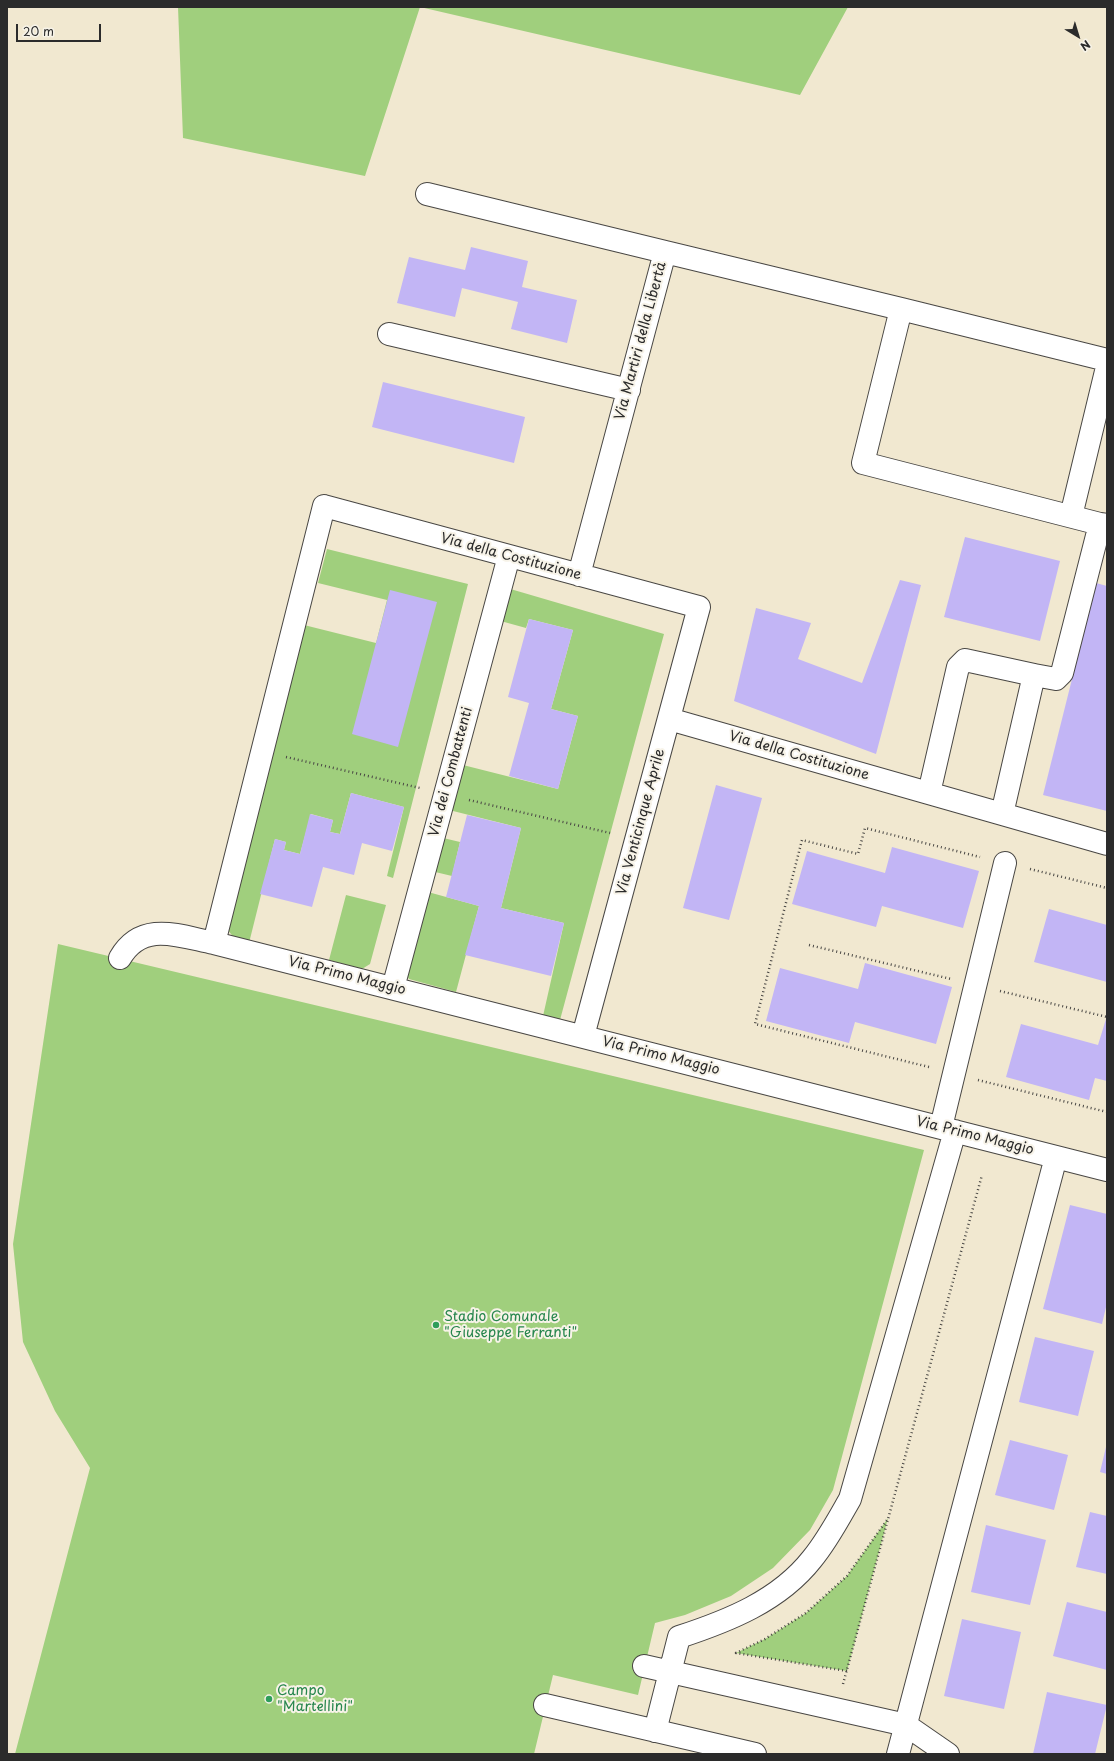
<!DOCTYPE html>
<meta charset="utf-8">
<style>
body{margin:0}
#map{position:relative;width:1114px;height:1761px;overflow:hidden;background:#f1e8d0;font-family:"Playpen Sans",sans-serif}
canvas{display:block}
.frame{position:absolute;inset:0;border:8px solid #2b2b2b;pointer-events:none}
.north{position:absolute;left:1058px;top:16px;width:40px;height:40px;-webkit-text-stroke:3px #f7f3e8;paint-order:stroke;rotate:142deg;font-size:11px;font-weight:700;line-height:16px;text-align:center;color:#2b2b2b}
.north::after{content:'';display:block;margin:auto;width:14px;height:18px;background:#2b2b2b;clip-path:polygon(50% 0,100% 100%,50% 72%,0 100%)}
.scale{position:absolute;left:16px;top:24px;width:85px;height:18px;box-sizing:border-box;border:2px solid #2b2b2b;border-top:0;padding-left:5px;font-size:12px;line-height:14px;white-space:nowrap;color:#2b2b2b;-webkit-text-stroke:3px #f7f3e8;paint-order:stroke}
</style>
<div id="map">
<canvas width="1114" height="1761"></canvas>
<div class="frame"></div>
<div class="north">N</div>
<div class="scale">20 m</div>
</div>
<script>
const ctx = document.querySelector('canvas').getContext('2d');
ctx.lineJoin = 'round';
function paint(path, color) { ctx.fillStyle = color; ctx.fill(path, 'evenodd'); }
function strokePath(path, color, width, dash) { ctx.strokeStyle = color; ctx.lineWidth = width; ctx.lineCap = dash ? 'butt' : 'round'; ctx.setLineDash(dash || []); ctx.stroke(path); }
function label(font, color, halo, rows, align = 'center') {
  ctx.font = font + ' "Playpen Sans",sans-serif'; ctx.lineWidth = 4; ctx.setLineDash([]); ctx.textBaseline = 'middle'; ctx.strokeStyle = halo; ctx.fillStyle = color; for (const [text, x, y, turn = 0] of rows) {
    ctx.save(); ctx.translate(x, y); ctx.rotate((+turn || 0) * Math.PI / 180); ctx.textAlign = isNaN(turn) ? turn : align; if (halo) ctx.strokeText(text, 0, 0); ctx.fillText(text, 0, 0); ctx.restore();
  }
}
paint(new Path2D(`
 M 178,7 L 848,7 L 800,95 L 420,7 L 365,176 L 183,138 Z
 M 327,549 L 468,584 L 393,878 L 387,876 L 404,807 L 351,793 L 340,834 L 330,832 L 333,820 L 311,814 L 300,854 L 284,850 L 286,842 L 275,839 L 249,943 L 235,939 L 227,929 L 304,625 L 376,643 L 387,600 L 318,583 Z
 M 507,588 L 664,634 L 560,1020 L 543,1016 L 564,923 L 501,908 L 521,828 L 445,809 L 459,764 L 558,789 L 578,716 L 551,709 L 573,630 L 529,619 L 526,628 L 497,620 Z
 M 439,837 L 460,842 L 452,876 L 431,871 Z
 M 428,892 L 479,906 L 456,992 L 409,979 L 406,974 Z
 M 346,895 L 386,905 L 370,964 L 362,969 L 329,960 Z
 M 58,944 L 924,1150 L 833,1490 L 810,1530 L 773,1568 L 731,1596 L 685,1615 L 655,1623 L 638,1695 L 553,1675 L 534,1754 L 15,1754 L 90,1468 L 55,1411 L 23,1342 L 13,1244 Z
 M 888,1518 L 847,1671 L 736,1653 L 765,1639 L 806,1613 L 847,1576 Z`), '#a0cf7d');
paint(new Path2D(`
 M 471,247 L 528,261 L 522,287 L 577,300 L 567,343 L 511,329 L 518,302 L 462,288 L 455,317 L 397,303 L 409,257 L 465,270 Z
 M 383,382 L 525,417 L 514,463 L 372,427 Z
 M 965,537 L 1060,561 L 1040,641 L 944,617 Z
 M 900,580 L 921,585 L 876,754 L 734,701 L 756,608 L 811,623 L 798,659 L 862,683 Z
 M 1096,583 L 1107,586 L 1107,811 L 1043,795 Z
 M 390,590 L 437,602 L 398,747 L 352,734 Z
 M 529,619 L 573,630 L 551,709 L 578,716 L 558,789 L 509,776 L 529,703 L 508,697 Z
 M 716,785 L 762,798 L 729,920 L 683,908 Z
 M 351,793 L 404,807 L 392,851 L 362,843 L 354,875 L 323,867 L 312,907 L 260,894 L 275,839 L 286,842 L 284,850 L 300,854 L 310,814 L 333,820 L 330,832 L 340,834 Z
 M 467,815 L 521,828 L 501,908 L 564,923 L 551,976 L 465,955 L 479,906 L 446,897 Z
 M 892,847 L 979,871 L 963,928 L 882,906 L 876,927 L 792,904 L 807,851 L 885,873 Z
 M 1049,909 L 1107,925 L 1107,982 L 1034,962 Z
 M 865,963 L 952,987 L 936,1044 L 855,1022 L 849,1043 L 766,1021 L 780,968 L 858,989 Z
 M 1106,1019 L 1107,1020 L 1107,1081 L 1095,1078 L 1089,1100 L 1006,1077 L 1021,1024 L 1098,1045 Z
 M 1070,1205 L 1107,1214 L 1107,1303 L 1102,1324 L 1043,1309 Z
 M 1035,1337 L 1094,1351 L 1078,1416 L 1019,1402 Z
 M 1010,1440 L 1068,1455 L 1054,1510 L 995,1495 Z
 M 1106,1447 L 1107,1447 L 1107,1474 L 1100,1472 Z
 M 1090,1512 L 1107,1516 L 1107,1574 L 1076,1567 Z
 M 986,1525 L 1046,1540 L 1030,1605 L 971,1592 Z
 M 1067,1602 L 1107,1612 L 1107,1670 L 1053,1656 Z
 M 962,1619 L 1021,1632 L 1004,1709 L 944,1696 Z
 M 1047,1692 L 1107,1705 L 1095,1754 L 1033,1754 Z`), '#c2b5f5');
const minor = new Path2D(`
 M 427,194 L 665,252 L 579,575
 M 665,252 L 901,309
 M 389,334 L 629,390
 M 1071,516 L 1107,367
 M 1100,524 L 863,463 L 901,309 L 1107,360
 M 1034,675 L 1056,679 L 1062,673 L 1100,524 L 1107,525
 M 669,719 L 1002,814 L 1034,675 L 965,660 L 958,667 L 929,793
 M 1002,814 L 1107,844
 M 214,943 L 324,506 L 699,607 L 583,1036
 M 120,958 C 142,920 179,936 214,943 L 1107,1170
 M 393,988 L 509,556
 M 941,1127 L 1005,863
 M 644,1666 L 906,1725 L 948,1754
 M 545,1705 L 755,1754
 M 655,1731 L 679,1637 C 728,1621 779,1601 812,1559 C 827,1541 838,1520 850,1499 L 955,1131
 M 898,1754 L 1056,1157`);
strokePath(minor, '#494744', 24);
strokePath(new Path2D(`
 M 286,757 L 420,788
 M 469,800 L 610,833
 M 1030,869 L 1107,888
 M 809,945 L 951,979
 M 1000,991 L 1107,1017
 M 929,1067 L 755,1024 L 802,840 L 858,854 L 865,828 L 980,857
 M 978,1080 L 1107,1112
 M 847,1671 L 736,1653 L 765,1639 L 806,1613 L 847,1576 L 887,1520
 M 843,1684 L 982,1175`), '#494744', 2.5, [1, 3]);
strokePath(minor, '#fff', 22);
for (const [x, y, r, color] of [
 [436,1325,4,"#2e9e5b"],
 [269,1699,4,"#2e9e5b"]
]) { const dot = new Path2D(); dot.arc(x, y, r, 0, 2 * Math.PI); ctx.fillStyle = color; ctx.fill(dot); strokePath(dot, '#f7f3e8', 1.5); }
label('14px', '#2b2b2b', '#f7f3e8', [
 ["Via Martiri della Libertà",641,341,-75],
 ["Via della Costituzione",511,557,15],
 ["Via della Costituzione",799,756,16],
 ["Via dei Combattenti",451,772,-75],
 ["Via Venticinque Aprile",641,822,-75],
 ["Via Primo Maggio",347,976,14],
 ["Via Primo Maggio",661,1056,14],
 ["Via Primo Maggio",975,1136,14]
]);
label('14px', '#27864d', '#f7f3e8', [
 ["Stadio Comunale",444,1317],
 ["\"Giuseppe Ferranti\"",444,1333],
 ["Campo",277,1691],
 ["\"Martellini\"",277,1707]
], 'left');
</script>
